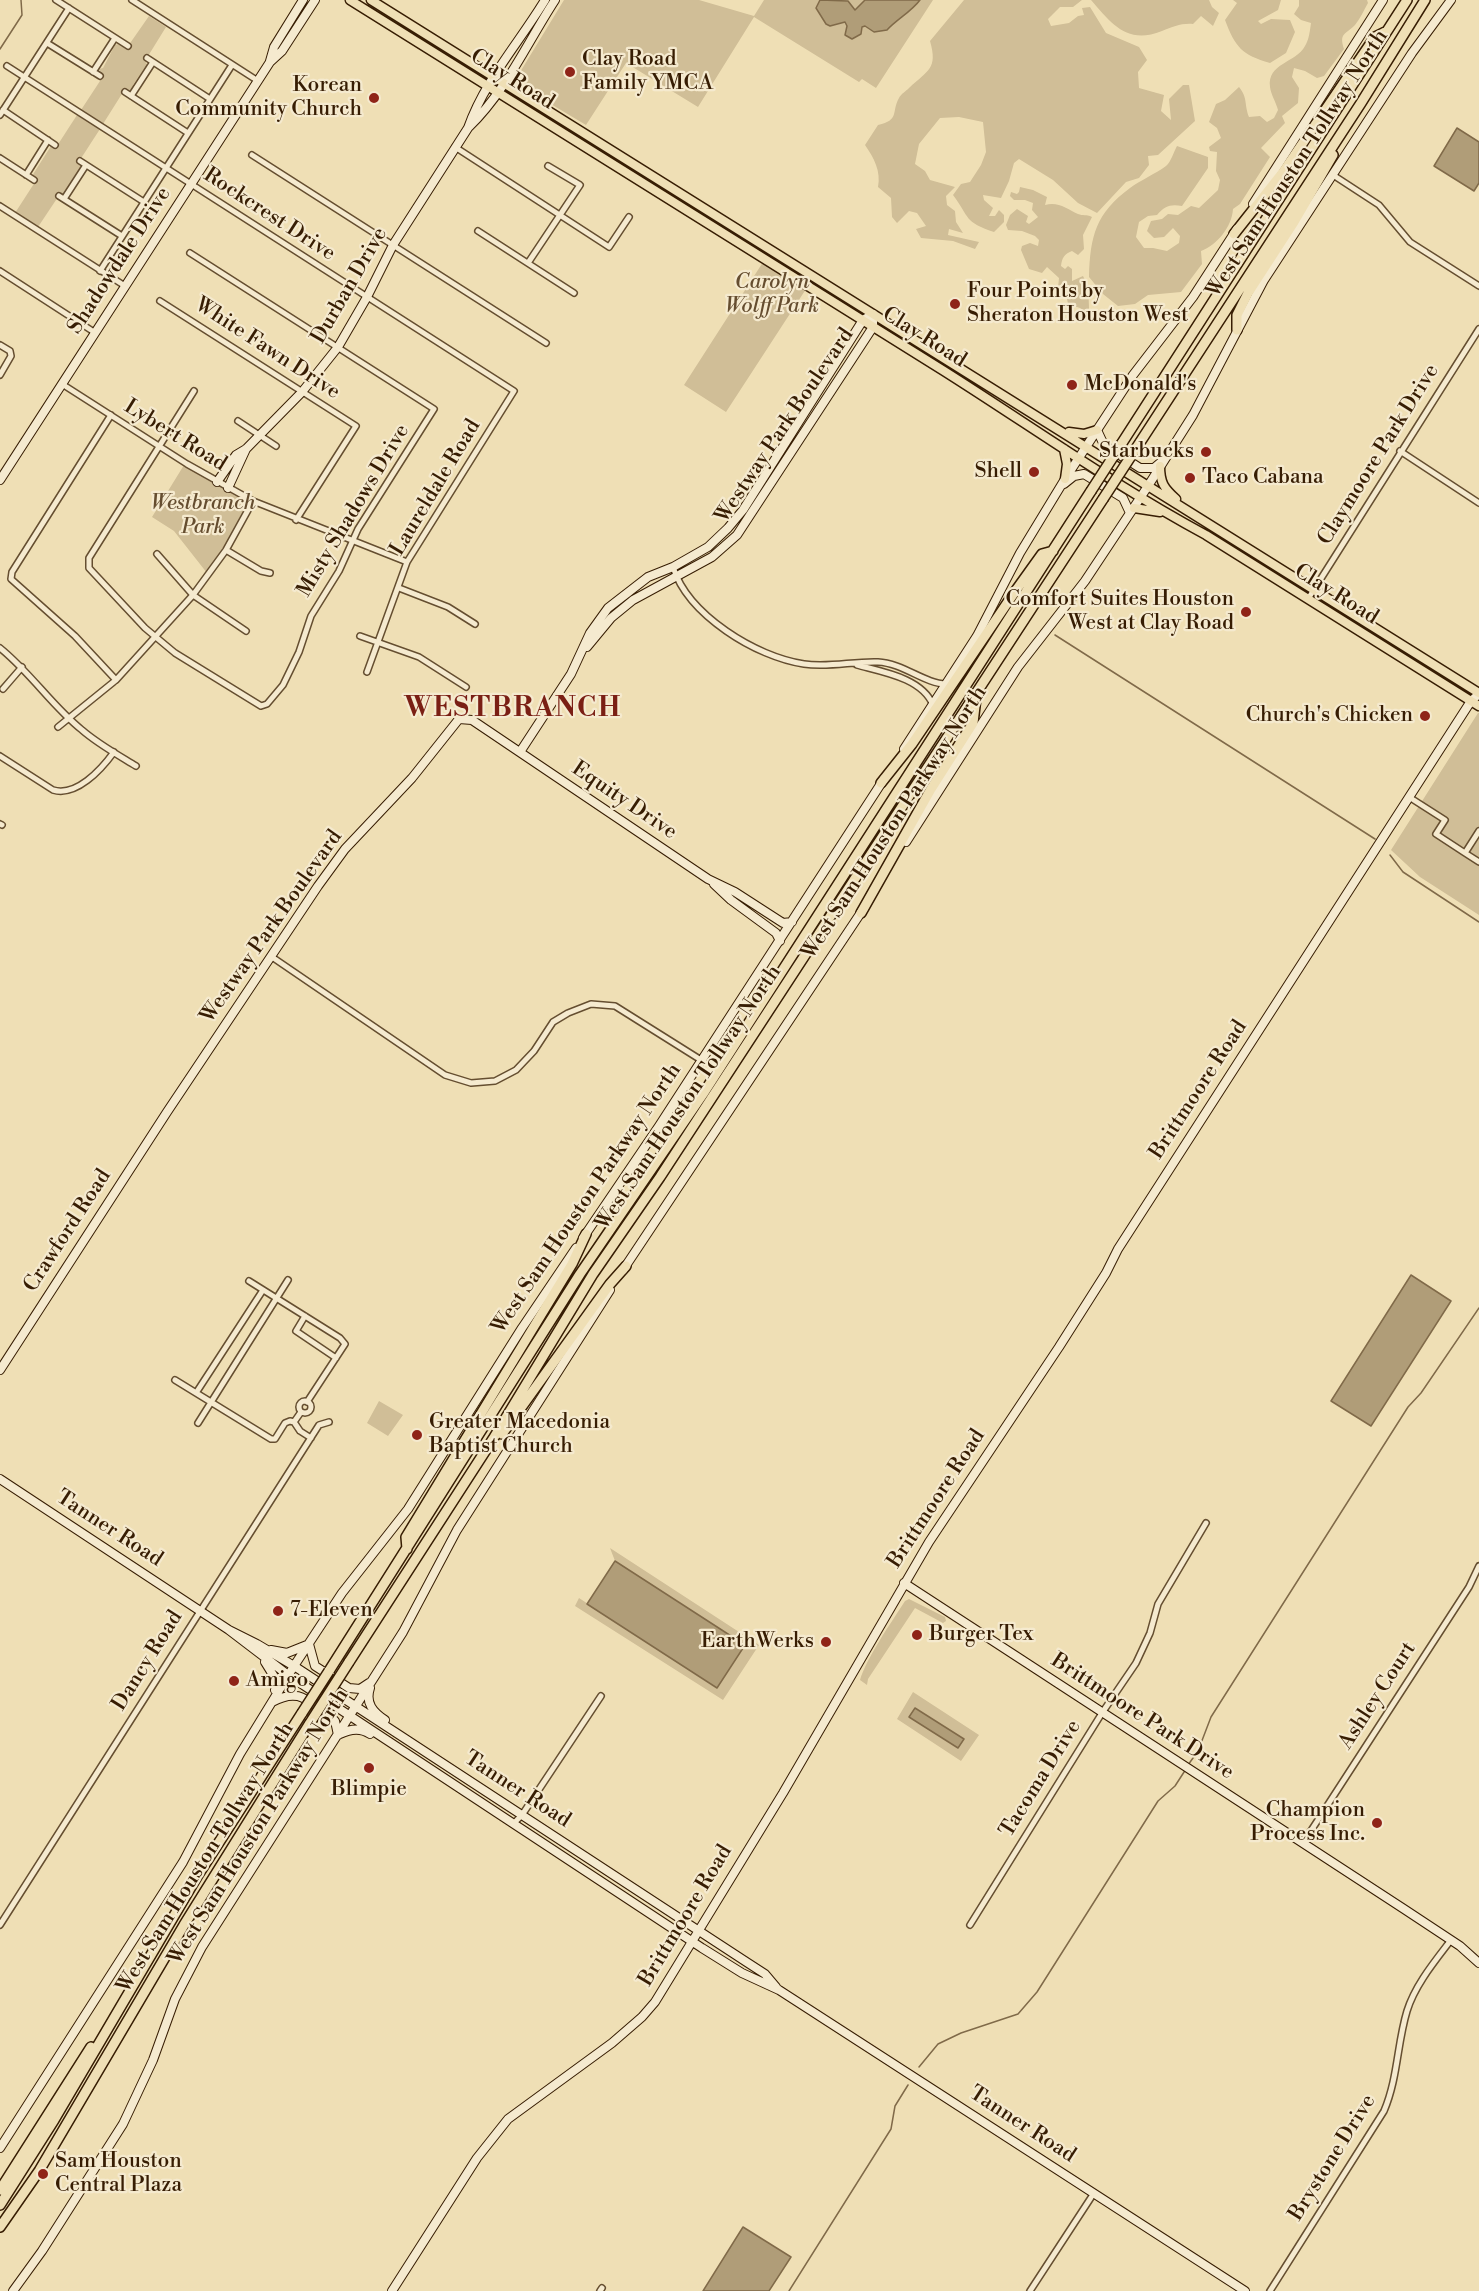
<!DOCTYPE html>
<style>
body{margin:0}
canvas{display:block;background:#efdfb5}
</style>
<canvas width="1479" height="2291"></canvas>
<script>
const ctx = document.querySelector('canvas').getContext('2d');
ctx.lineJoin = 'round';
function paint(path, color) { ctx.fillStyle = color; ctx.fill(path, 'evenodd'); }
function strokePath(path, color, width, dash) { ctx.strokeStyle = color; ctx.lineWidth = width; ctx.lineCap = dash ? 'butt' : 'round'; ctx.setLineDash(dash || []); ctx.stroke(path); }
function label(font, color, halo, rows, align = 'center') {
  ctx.font = font + ' "Libre Bodoni",serif'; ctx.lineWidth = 4.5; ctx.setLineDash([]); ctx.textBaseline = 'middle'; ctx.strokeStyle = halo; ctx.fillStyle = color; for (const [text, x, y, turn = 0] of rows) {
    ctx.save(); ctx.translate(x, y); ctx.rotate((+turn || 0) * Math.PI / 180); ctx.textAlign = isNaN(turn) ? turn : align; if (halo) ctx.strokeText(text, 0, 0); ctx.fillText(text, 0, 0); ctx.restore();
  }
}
paint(new Path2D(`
 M 564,0 L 699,0 L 754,16 L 764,0 L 933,0 L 876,88 L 862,79 L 859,82 L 754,17 L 698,107 L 626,63 L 586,125 L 514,82 Z
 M 964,0 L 1082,0 L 1073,7 L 1060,7 L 1048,19 L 1051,26 L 1069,23 L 1078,16 L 1084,15 L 1082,8 L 1090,7 L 1106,33 L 1139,47 L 1147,60 L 1138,72 L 1139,88 L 1164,95 L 1161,111 L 1171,120 L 1169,99 L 1183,85 L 1189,85 L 1195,121 L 1158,155 L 1148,156 L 1149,165 L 1139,178 L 1126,182 L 1097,213 L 1078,203 L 1053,180 L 1019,159 L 1014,163 L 1009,181 L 1001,198 L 983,195 L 984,200 L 993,208 L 989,216 L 995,216 L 999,210 L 1004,215 L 1004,222 L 994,232 C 964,222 970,218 953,195 L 961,184 L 970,182 L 981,165 L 986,152 L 983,122 L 959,117 L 940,118 L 919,144 L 915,164 L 925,171 L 930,180 L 955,187 L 946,196 L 947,205 L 955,211 L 956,222 L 963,233 L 949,229 L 948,235 L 979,242 L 975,249 L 953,241 L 921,238 L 916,229 L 926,226 L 917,213 L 909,211 L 897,223 L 892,217 L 891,198 L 878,187 C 881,171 874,158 865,145 L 878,125 C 900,120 891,112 899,98 C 901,94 906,91 909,88 C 928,70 938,69 930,41 Z
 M 1091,0 L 1209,0 L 1212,7 L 1219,13 L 1213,26 L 1201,16 L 1193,24 C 1181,23 1173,27 1162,31 C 1127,45 1112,24 1091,0 Z
 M 1233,0 L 1281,0 L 1278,10 L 1258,21 L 1261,24 L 1271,19 L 1290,20 L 1295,32 L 1286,53 L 1270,63 C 1242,55 1235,47 1225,20 L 1237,3 Z
 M 1299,0 L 1367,0 L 1368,3 C 1364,10 1360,19 1355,25 C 1345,35 1339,33 1344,49 L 1324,76 L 1317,78 L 1305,71 L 1294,68 L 1292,77 L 1299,88 L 1298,103 L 1282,116 L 1285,123 L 1261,148 L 1270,157 L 1240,204 L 1233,209 C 1232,227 1217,245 1201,251 L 1202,264 L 1181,292 L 1148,295 L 1135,304 L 1118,306 L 1103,294 L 1089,277 C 1090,236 1096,213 1130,188 C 1141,180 1155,174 1166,166 C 1171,162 1174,151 1177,146 L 1208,157 L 1208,168 L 1182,206 C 1170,204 1165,206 1157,215 L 1148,216 L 1139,222 L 1136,237 L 1144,248 L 1153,248 L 1167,251 L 1179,243 L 1180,236 L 1173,228 L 1164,237 L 1154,238 L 1147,231 L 1151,221 L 1162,219 L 1168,214 L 1178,215 L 1191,206 L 1199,208 L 1218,190 L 1220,180 L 1216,171 L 1217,152 L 1210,151 L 1209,147 L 1221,138 L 1217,128 L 1209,122 L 1216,104 L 1225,100 L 1239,87 C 1248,98 1244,104 1249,117 L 1260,116 L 1267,122 L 1274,118 L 1278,110 C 1276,102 1271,95 1270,87 C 1267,63 1296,63 1305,46 C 1309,40 1310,30 1311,23 L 1301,20 L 1294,14 L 1299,6 Z
 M 149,16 L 166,27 L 145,61 L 148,66 L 145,67 L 133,85 L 135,86 L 130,91 L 125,89 L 103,124 L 81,110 L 100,81 L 99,80 L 102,75 L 99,69 L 103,68 L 115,45 L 118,44 L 126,49 Z
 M 77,115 L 100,129 L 78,163 L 83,167 L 64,196 L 60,194 L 38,227 L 15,213 L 37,179 L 32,176 L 51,146 L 55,149 Z
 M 1020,187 L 1033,190 L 1047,197 L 1045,205 C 1058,201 1067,209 1078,214 C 1083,216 1086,214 1092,217 L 1083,235 L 1084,249 L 1078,255 L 1072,251 C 1064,254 1062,258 1061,266 L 1065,269 L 1068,266 L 1072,269 L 1072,281 L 1083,276 C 1088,285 1089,298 1089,309 L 1085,313 L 1080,308 L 1068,304 L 1066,293 L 1058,288 L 1059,278 L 1047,267 L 1042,273 L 1029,269 L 1021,250 L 1022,246 L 1030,243 L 1038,246 L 1039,240 L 1035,236 L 1022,231 L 1008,230 L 1006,225 L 1010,215 L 1017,209 L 1028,216 L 1026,222 L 1029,224 L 1038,217 L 1032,210 L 1033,203 L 1025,200 L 1014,200 L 1010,196 L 1011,192 L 1017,194 L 1019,192 Z
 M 765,259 L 808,286 L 726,412 L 684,385 Z
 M 184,465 L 244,499 L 247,503 L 231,535 L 207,573 L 174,531 L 152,517 Z
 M 1478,713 L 1479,713 L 1479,915 L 1420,877 L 1391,850 Z
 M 379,1401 L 403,1415 L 388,1436 L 367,1423 Z
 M 610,1548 L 759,1645 L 723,1700 L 575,1606 L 579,1598 L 716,1688 L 744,1645 L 615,1561 Z
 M 909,1599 L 945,1617 L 946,1621 L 943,1623 L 915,1608 L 868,1679 L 867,1685 L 860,1680 C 867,1657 891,1623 905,1601 Z
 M 913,1692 L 979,1735 L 961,1761 L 897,1719 Z`), '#d0be97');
const water = new Path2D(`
 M 820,0 L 848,1 L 855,10 L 865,0 L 920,0 C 911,12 897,19 887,30 L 874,32 L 865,26 L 862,27 L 861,34 L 852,39 L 845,35 L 847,26 L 845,22 L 830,26 L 826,24 L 816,8 Z
 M 1457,128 L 1479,142 L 1479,183 L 1474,191 L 1434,166 Z
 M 1411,1275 L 1451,1301 L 1371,1426 L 1331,1401 Z
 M 615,1561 L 745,1645 L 717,1688 L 587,1604 Z
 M 915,1708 L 964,1739 L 958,1748 L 909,1717 Z
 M 743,2227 L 791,2257 L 769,2291 L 703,2291 Z`);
paint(water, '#b09d78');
strokePath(water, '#806a49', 1.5);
strokePath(new Path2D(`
 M 0,49 L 22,15 L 21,0
 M 1055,635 L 1375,839
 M 1390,855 L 1403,872 L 1479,922
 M 1188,1765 L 1198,1751 L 1211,1717 L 1408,1407 L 1421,1393 L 1479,1308
 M 919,2067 L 938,2044 L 961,2033 L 1018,2014 L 1037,1992 L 1158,1801 L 1175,1786 L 1186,1769
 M 789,2291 L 891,2129 L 895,2106 L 908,2085`), '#806a49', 1.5);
const street = new Path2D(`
 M 56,0 L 128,46
 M 132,0 L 258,81
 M 47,43 L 100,76
 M 147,58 L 210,99
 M 7,66 L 514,391 L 407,562 L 367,672
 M 93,72 L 115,38
 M 125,92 L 188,133
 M 131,96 L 153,62
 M 3,110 L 55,145
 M 0,115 L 69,8
 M 455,147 L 609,247 L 629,217
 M 252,155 L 546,343
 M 0,158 L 34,180
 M 80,161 L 144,202
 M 26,175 L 48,140
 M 1333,175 L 1379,205 L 1410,242 L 1479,286
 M 59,196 L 122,236
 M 64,199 L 86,165
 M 0,206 L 125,286
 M 478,231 L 574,293
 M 190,253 L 434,409 L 358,529 L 339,571 L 311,616 L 299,652 L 283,685 L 267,704 L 261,706 L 175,653 L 145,628 L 89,568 L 89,558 L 194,391
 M 528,263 L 580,185 L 548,166
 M 0,271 L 94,332
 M 100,271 L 232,65
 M 160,301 L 356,426 L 296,520
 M 0,345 L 10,351 L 11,356 L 0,375
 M 62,384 L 187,464 L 253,501 L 407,562
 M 111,415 L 12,572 L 11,579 L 75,636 L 116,680
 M 238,421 L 276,446
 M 1400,451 L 1479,503
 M 226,550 L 261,571 L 270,573
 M 157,554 L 193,595 L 246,631
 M 673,567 C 688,615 756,657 804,664 C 829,668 853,661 878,662 C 903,663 925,684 946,684
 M 399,588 L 448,607 L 475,624
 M 1308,599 L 1479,329
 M 360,636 L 419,657 L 466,687
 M 0,648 C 31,673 52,706 82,730 C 98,744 118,755 136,766
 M 857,665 C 883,672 922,678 933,705
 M 3,689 L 22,667
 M 58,727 L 116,680 L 193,595 L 226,550 L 253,501
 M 0,756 L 53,790 C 76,797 101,770 114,752
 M 1409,797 L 1445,820 L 1436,834 L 1465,853 L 1479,831
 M 0,824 L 2,825
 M 1465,853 L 1479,862
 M 272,957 L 445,1075 L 471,1083 L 495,1081 L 516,1070 L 534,1051 L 553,1022 L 568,1013 L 591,1004 L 615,1006 L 701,1060
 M 249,1281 L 340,1338 L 345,1344 L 307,1402
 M 305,1316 L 296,1331 L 336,1358
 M 175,1380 L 271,1439 L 275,1439 L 285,1423 L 290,1421 L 294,1422
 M 196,1393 L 263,1290
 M299 1407a6 6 0 1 1 12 0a6 6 0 1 1-12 0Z
 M 301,1412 L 294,1422 L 300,1431 L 311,1438
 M 198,1423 L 288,1280
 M 513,1824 L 522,1815 L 601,1696
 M 1303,1843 L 1469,1587 L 1479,1566
 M 0,1925 L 319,1425 L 329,1422
 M 970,1925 L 1102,1713 L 1136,1663 L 1150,1633 L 1158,1604 L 1206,1523
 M 600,2291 L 602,2288
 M 1030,2291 L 1094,2193
 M 1270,2291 L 1384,2111 C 1398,2078 1397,2044 1407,2011 C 1415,1985 1435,1961 1451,1940`);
const secondary = new Path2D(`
 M 270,61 L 274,47 L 303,0
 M 469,127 C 506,91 527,43 555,0
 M 1253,204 L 1383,0
 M 1097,430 L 1104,445 L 1140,468 L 1154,468 L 1161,462
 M 0,480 L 270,62 L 282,51 L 315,0
 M 217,482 L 236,455 L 246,449 L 302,392 L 338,347 L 367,297 L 393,245 L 468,128 C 485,80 519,43 545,0
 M 1064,484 L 1074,476 L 1084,474 L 1123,498 L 1130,513
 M 228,488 L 246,449
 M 587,647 L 611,618 L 633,600 L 712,557 L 737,535 L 873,327 L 873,314
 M 904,749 L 977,636 L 1020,553 L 1065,479 L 1133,375 L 1193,297 L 1237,229
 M 520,752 L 571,674 L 590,633 L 608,608 L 648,577 L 673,567 L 708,547 L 728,528 L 743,510 L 863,320 L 868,317
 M 906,842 L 1018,667 L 1085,581 L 1148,486 L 1193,415 L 1264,280 L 1412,53 L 1451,0
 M 714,884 L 731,900 L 776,933 L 780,941
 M 583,1238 L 659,1126 L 884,779
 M 623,1270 L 864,908
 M 0,1370 L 167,1112 L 318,886 L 345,849 L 412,778 L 459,719 L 472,720 L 708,879 L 735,892 L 783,923 L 792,922
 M 0,1479 L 229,1630 L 257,1644 L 294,1666 L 748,1963 L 765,1974 L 776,1987
 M 904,1583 L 1404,1909 L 1460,1946 L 1479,1963
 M 229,1630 L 288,1675 L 702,1948 L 742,1973 L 779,1990 L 1245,2291
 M 309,1644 L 315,1666 L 349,1688 L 360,1689 L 369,1683
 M 271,1650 L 287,1653 L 307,1645
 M 265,1662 L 278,1683 L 275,1690
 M 370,1688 C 365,1703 373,1712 385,1720
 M 272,1702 C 300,1687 307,1701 331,1717 L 335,1721 L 338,1735
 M 340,1734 C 350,1729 360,1727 370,1734
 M 0,2148 L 183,1862 L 240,1754 L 294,1666 L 342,1593 L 408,1509 L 522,1328 L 576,1248
 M 13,2291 L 42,2251 L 123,2124 L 153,2060 L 175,1999 L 202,1947 L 403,1632 L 457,1530 L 610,1290
 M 392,2291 L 477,2158 L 508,2119 L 612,2043 L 642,2017 L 655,2002 L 783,1793 L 929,1542 L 1059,1347 L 1106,1273 L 1118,1249 L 1471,701 L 1479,694`);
const primary = new Path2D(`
 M 350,0 C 548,123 746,247 944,371 C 1031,426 1115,486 1206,535 L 1479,706
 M 371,0 L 1479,693
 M 1069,432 L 1084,434 L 1097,430
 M 1064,449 L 1067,464 L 1065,479
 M 1160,466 C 1160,483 1164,488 1176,499
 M 1134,508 L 1160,512`);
const highway = new Path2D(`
 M 1234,234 L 1283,172 L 1375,37 L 1385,32
 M 1237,330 L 1237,315 L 1248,293 L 1294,222 L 1333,155
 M 1122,443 L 1407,0
 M 1135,450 L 1361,103 L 1425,0
 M 881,783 L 912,744 L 1014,593 L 1042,554 L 1053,551
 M 861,913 L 931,789 L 973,723 L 976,698
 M 502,1434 L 610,1284 L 626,1266
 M 407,1549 L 406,1537 L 572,1264 L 586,1234
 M 349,1662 L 493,1439 L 593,1274 L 660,1177 L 1103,499
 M 329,1671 L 580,1274 L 703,1094 L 1091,491
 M 0,2190 L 91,2047
 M 0,2205 L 54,2120 L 198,1875 L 302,1713
 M 0,2227 L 39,2171 L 184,1925 L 310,1723`);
strokePath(street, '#654e30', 8);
strokePath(secondary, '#371d03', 10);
strokePath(primary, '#371d03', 11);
strokePath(highway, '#371d03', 12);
strokePath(street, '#f5eacf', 5);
strokePath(secondary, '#f5eacf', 8);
strokePath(primary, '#efdfb5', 8);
strokePath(highway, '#efdfb5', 9);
const highwayBridge = new Path2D(`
 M 1091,491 L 1122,443
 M 1103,499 L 1135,450
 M 302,1713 L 329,1671
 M 310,1723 L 349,1662`);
strokePath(highwayBridge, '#371d03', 12, []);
strokePath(highwayBridge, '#efdfb5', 9);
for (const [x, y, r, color] of [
 [570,72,6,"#8f2418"],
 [374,98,6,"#8f2418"],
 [955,304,6,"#8f2418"],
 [1072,385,6,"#8f2418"],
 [1206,452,6,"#8f2418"],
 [1034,472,6,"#8f2418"],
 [1190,478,6,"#8f2418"],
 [1246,612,6,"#8f2418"],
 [1425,716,6,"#8f2418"],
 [417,1435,6,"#8f2418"],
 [278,1611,6,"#8f2418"],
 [917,1635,6,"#8f2418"],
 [826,1642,6,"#8f2418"],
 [234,1681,6,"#8f2418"],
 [369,1768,6,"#8f2418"],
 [1377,1823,6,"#8f2418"],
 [43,2174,6,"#8f2418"]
]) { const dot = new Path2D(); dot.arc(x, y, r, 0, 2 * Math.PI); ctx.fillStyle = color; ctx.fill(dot); strokePath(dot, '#f5eacf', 2); }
label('21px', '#371d03', '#f5eacf', [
 ["Clay Road",582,60],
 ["Family YMCA",582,84],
 ["Korean",362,86,"right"],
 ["Community Church",362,110,"right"],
 ["Four Points by",967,292],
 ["Sheraton Houston West",967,316],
 ["McDonald's",1084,385],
 ["Starbucks",1194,452,"right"],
 ["Shell",1022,472,"right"],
 ["Taco Cabana",1202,478],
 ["Comfort Suites Houston",1234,600,"right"],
 ["West at Clay Road",1234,624,"right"],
 ["Church's Chicken",1413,716,"right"],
 ["Greater Macedonia",429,1423],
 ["Baptist Church",429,1447],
 ["7-Eleven",290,1611],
 ["Burger Tex",929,1635],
 ["EarthWerks",814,1642,"right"],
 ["Amigo",246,1681],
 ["Blimpie",369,1790,"center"],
 ["Champion",1365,1811,"right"],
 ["Process Inc.",1365,1835,"right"],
 ["Sam Houston",55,2162],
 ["Central Plaza",55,2186]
], 'left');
label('21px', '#371d03', '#f5eacf', [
 ["Clay Road",512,80,32],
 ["West Sam Houston Tollway North",1298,164,-57],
 ["Rockcrest Drive",269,215,33],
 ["Shadowdale Drive",120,261,-57],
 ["Durban Drive",350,286,-60],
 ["Clay Road",924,338,32],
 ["White Fawn Drive",267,349,33],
 ["Westway Park Boulevard",785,426,-56],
 ["Lybert Road",175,436,32],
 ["Claymoore Park Drive",1379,455,-58],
 ["Laureldale Road",436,488,-59],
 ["Misty Shadows Drive",354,511,-59],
 ["Clay Road",1336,595,32],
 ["Equity Drive",624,801,34],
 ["West Sam Houston Parkway North",895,823,-57],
 ["Westway Park Boulevard",272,927,-55],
 ["Brittmoore Road",1199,1090,-57],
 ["West Sam Houston Tollway North",689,1098,-56],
 ["West Sam Houston Parkway North",587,1199,-56],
 ["Crawford Road",68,1231,-57],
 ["Brittmoore Road",937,1499,-57],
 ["Tanner Road",109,1529,33],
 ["Dancy Road",148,1661,-58],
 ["Ashley Court",1378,1696,-57],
 ["Brittmoore Park Drive",1142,1717,33],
 ["Tacoma Drive",1041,1779,-58],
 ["Tanner Road",517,1790,33],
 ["West Sam Houston Parkway North",259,1827,-58],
 ["West Sam Houston Tollway North",206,1858,-58],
 ["Brittmoore Road",686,1916,-59],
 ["Tanner Road",1022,2125,33],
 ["Brystone Drive",1333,2158,-58]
]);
label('italic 21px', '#654d2f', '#f5eacf', [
 ["Carolyn",772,283],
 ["Wolff Park",772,307],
 ["Westbranch",203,504],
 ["Park",203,528]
]);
ctx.letterSpacing = '1.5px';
label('bold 27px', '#7a1f14', '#f5eacf', [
 ["WESTBRANCH",513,710]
]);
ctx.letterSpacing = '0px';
</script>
